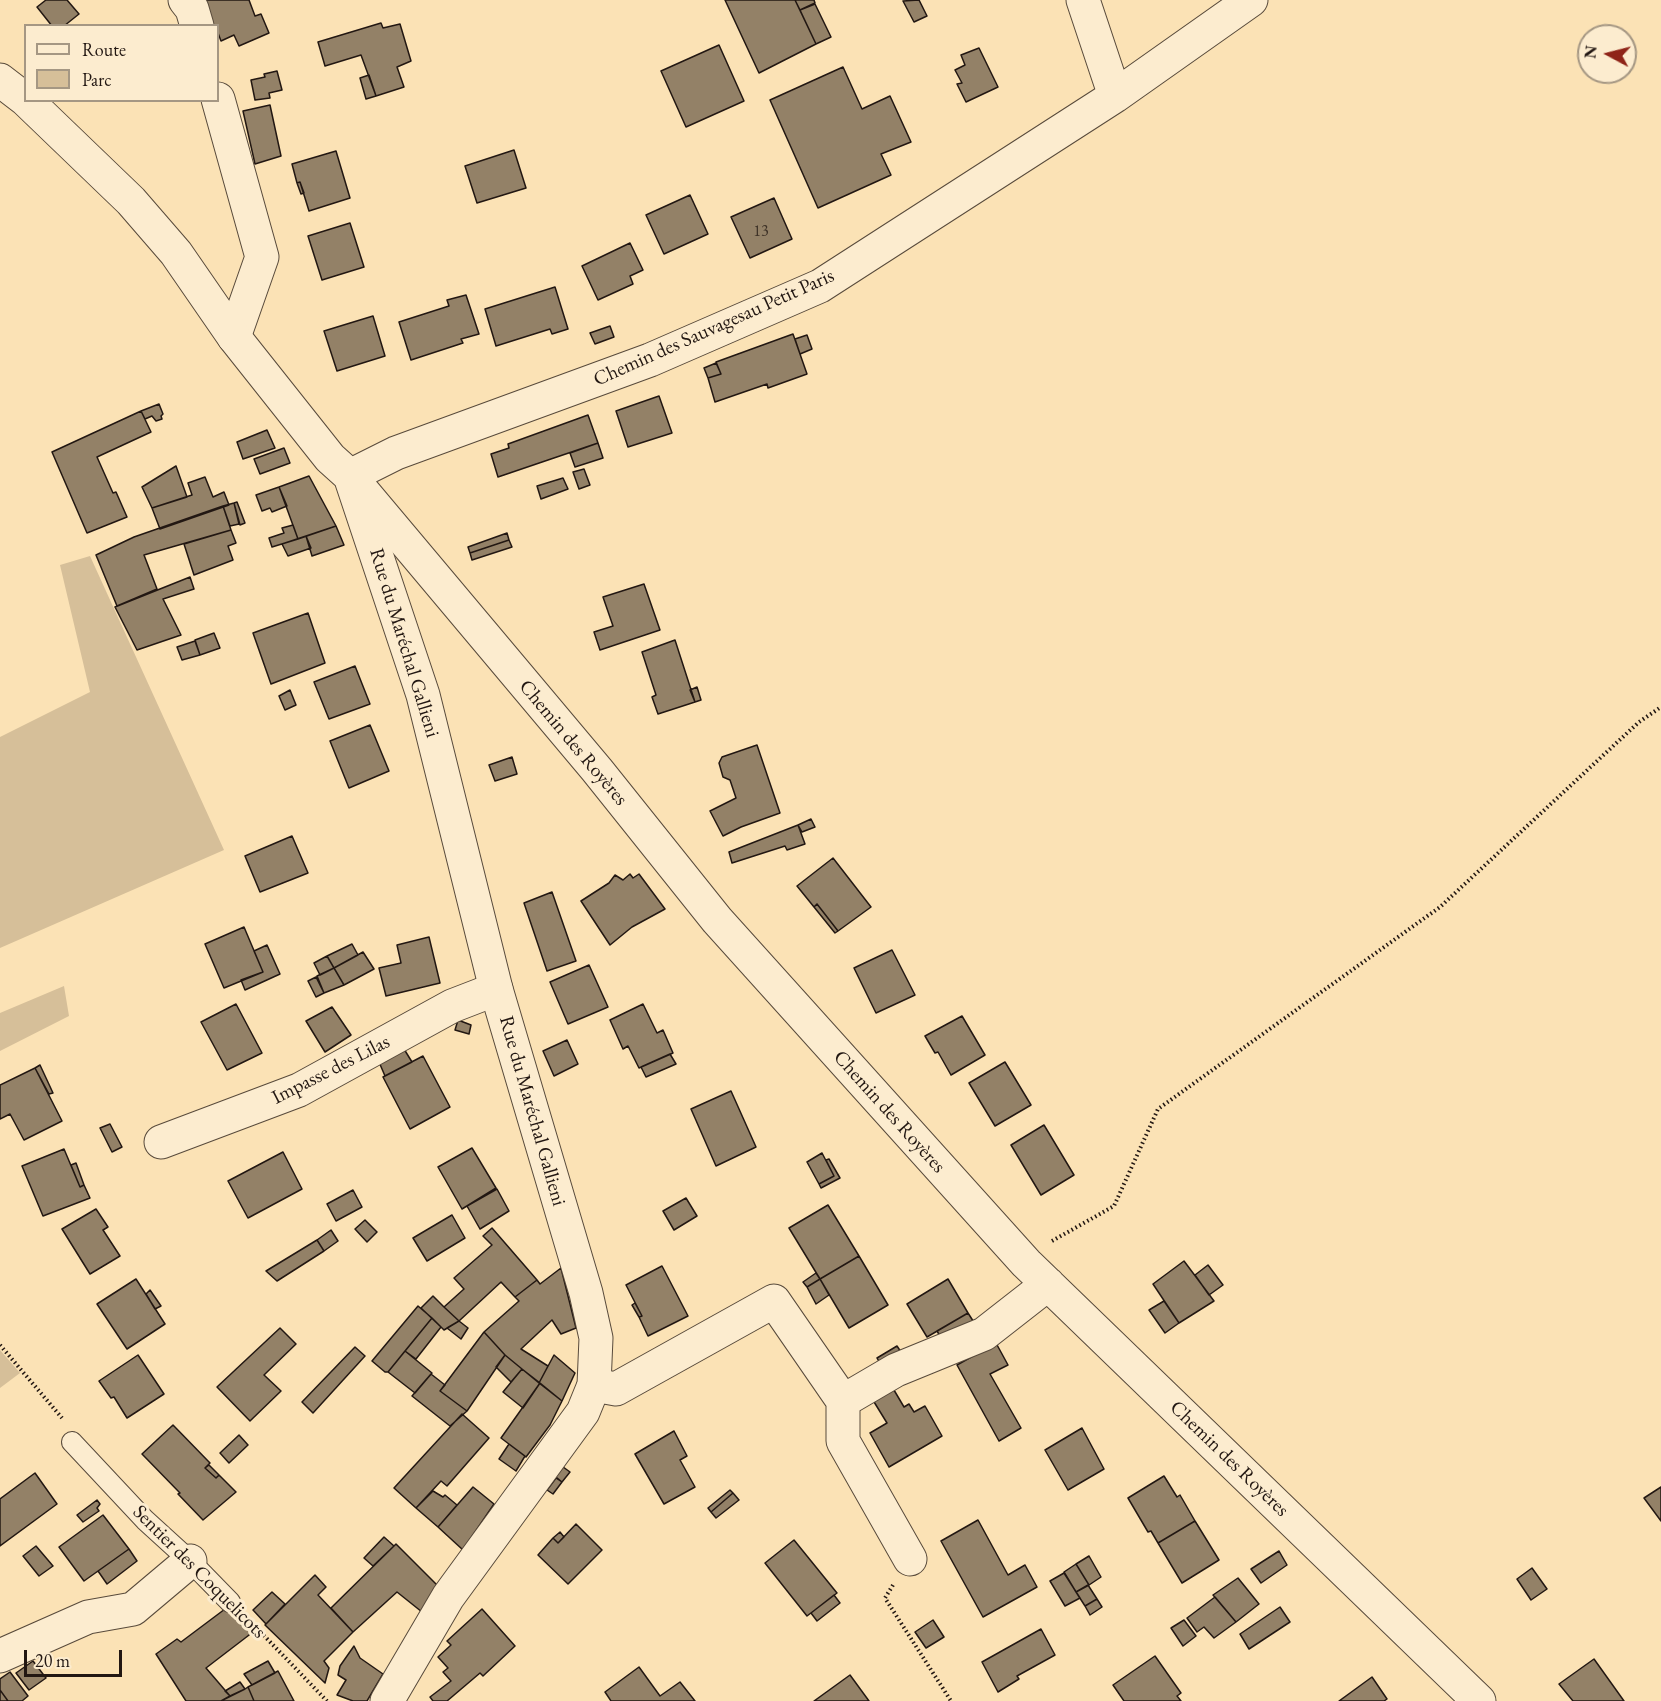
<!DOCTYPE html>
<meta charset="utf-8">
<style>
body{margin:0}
#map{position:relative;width:1661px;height:1701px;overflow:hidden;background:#fbe2b5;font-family:"EB Garamond",serif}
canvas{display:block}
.legend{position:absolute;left:24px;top:24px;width:195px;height:78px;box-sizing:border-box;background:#fceccf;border:2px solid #a59783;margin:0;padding:8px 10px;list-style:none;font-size:18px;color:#221712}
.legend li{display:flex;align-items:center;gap:12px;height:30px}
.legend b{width:30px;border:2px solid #a59783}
.north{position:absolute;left:1577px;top:24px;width:60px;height:60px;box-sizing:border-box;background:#fceccf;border:2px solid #a59783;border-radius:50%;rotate:277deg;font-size:16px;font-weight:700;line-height:24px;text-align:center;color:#221712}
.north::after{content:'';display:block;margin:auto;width:21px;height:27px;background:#8f2418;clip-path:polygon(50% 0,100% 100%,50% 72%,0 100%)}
.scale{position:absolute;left:24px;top:1650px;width:98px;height:27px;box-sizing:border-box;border:3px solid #221712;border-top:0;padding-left:8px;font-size:18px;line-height:21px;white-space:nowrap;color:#221712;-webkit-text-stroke:4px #fceccf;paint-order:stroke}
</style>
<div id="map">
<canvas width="1661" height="1701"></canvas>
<ul class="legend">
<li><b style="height:8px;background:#fceccf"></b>Route</li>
<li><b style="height:16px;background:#d6bf99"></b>Parc</li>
</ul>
<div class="north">N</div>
<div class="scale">20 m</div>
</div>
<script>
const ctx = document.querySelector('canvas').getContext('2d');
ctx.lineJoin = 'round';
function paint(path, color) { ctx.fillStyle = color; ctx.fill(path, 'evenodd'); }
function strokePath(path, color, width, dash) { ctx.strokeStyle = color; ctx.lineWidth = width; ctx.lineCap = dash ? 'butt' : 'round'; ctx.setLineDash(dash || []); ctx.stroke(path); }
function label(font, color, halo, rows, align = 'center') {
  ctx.font = font + ' "EB Garamond",serif'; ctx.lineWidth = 6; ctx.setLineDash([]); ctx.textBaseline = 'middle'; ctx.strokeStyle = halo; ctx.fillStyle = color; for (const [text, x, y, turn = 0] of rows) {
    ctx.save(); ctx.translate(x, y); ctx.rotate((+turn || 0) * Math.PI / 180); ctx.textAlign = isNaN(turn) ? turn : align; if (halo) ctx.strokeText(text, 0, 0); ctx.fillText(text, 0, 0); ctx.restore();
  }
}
paint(new Path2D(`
 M 90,556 L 224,850 L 0,948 L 0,737 L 90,692 L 60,565 Z
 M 64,986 L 69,1016 L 0,1051 L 0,1013 Z
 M 0,1350 L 20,1373 L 0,1388 Z`), '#d6bf99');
const building = new Path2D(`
 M 46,0 L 67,0 L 79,14 L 64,26 L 52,26 L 37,7 Z
 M 203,0 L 249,0 L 255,16 L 261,14 L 269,33 L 239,46 L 234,35 L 221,41 L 218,33 L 218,26 L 214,26 Z
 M 725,0 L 795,0 L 816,44 L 759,73 Z
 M 795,0 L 814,0 L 815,3 L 800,10 Z
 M 919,0 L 927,16 L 914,22 L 903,1 Z
 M 815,4 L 831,37 L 816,44 L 800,10 Z
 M 381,23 L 383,28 L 400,24 L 411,61 L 397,67 L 404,87 L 376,96 L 361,55 L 325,66 L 318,42 Z
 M 719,45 L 744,101 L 686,127 L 661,71 Z
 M 979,48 L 998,87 L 966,102 L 957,84 L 962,83 L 955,70 L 965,65 L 961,55 Z
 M 843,67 L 862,109 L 890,96 L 911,142 L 881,154 L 891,175 L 818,208 L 770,100 Z
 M 277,71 L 282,90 L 269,93 L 270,98 L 255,100 L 251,80 L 265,77 L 264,74 Z
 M 369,75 L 376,96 L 366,99 L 360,78 Z
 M 270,105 L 281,156 L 255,164 L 243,111 Z
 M 514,150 L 526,188 L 477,203 L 465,166 Z
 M 336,151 L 350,198 L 309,211 L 300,182 L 297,183 L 292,164 Z
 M 300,182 L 304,193 L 301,194 L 297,183 Z
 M 690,195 L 708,234 L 664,254 L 646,215 Z
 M 774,198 L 792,239 L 750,258 L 731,217 Z
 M 350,223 L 364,267 L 322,280 L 308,236 Z
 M 630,243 L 643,270 L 630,276 L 633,284 L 598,300 L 582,266 Z
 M 555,287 L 568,329 L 552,334 L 550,329 L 496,346 L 485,309 Z
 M 466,295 L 479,334 L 461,339 L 463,343 L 411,360 L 399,322 L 449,306 L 447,300 Z
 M 373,316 L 385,356 L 337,371 L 324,331 Z
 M 610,326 L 614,337 L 595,344 L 590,333 Z
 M 793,334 L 807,374 L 768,388 L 767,384 L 715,402 L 708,378 L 721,374 L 716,362 Z
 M 807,335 L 812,349 L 800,354 L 795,339 Z
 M 716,363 L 721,374 L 708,378 L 704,368 Z
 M 659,396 L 672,433 L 628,447 L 616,411 Z
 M 159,404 L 163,414 L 161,416 L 162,419 L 156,421 L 152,416 L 145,419 L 141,411 Z
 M 141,411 L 151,432 L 97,457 L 113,493 L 116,492 L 127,517 L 87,533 L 52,452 Z
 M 588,415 L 598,443 L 498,477 L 491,454 L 509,448 L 508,444 Z
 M 267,430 L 275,448 L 243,459 L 237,442 Z
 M 598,443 L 603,458 L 575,467 L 570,453 Z
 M 284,448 L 290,463 L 260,474 L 254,459 Z
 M 176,466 L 187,497 L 152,508 L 142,487 Z
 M 584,469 L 590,485 L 579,489 L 573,472 Z
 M 309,476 L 336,526 L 298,539 L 279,487 Z
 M 205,477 L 213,497 L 224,492 L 229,505 L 160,529 L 152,508 L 192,495 L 188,483 Z
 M 563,478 L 568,489 L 541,499 L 537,486 Z
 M 279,487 L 287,506 L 272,512 L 270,508 L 262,511 L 256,495 Z
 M 237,502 L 245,523 L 240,525 L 234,503 Z
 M 234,503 L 239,524 L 230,526 L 223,506 Z
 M 223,506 L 231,530 L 144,555 L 157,589 L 117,606 L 96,555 L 134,537 Z
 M 293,525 L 298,539 L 272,547 L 269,538 L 284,533 L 282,528 Z
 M 336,526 L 344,545 L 312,556 L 306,536 Z
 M 231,530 L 236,543 L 228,546 L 233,560 L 194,575 L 184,544 Z
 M 507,533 L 509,540 L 470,553 L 468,547 Z
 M 306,536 L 311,548 L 288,556 L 282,544 Z
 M 509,540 L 512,547 L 472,560 L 470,553 Z
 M 190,577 L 194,589 L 163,599 L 181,635 L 137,650 L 115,607 Z
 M 644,584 L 660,630 L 600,650 L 594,632 L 613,626 L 603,597 Z
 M 308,613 L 325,663 L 271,684 L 253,633 Z
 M 214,633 L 220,648 L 200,655 L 195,640 Z
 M 675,640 L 695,702 L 658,714 L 652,697 L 656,695 L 642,652 Z
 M 195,641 L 200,655 L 182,660 L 177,647 Z
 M 355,666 L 370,704 L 329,719 L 314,682 Z
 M 697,687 L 701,700 L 695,702 L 690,690 Z
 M 290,690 L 296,705 L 285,710 L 279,696 Z
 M 370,725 L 389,771 L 349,788 L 330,741 Z
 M 757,745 L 780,813 L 741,827 L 723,836 L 710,811 L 736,798 L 730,780 L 723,777 L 719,763 L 722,757 Z
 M 512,757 L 517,774 L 495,781 L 489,765 Z
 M 811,819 L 815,827 L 802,832 L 798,825 Z
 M 798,825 L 805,844 L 787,850 L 785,846 L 732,863 L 729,852 Z
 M 292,836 L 308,873 L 260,892 L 245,856 Z
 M 833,858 L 871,907 L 838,931 L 817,904 L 814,907 L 797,886 Z
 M 630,874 L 633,878 L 639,874 L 665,909 L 632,927 L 610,945 L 581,901 L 609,883 L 615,875 L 623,880 Z
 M 552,892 L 576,961 L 547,971 L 524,903 Z
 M 817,904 L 838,931 L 835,933 L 814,907 Z
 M 244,927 L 263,972 L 224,988 L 205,944 Z
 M 429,937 L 440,983 L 386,996 L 379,968 L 401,963 L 397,945 Z
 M 352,944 L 358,955 L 334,968 L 327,956 Z
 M 267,945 L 280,974 L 245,990 L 241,980 L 263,972 L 254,951 Z
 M 892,950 L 915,995 L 876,1013 L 854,968 Z
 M 363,952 L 374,969 L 344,985 L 334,968 Z
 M 327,956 L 334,968 L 320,975 L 314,963 Z
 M 589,965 L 608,1007 L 568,1024 L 550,982 Z
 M 334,968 L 344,985 L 324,993 L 317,976 Z
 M 316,977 L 324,993 L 316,997 L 308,981 Z
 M 236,1004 L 262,1053 L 227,1070 L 201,1022 Z
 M 643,1004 L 657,1033 L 663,1030 L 673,1053 L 639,1068 L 628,1046 L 623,1049 L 610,1020 Z
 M 332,1007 L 351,1035 L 325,1052 L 306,1021 Z
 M 962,1016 L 985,1055 L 951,1075 L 938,1052 L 935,1053 L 925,1036 Z
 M 458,1020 L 471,1025 L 469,1034 L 455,1030 Z
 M 567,1040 L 578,1064 L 554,1076 L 543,1051 Z
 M 404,1049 L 412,1062 L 385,1076 L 379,1062 Z
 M 670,1054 L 676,1064 L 646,1077 L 641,1067 Z
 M 423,1056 L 450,1107 L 410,1129 L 383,1077 Z
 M 1005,1062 L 1031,1105 L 995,1126 L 969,1083 Z
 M 40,1065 L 53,1093 L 49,1094 L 35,1068 Z
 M 35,1068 L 62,1121 L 24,1140 L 10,1114 L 0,1119 L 0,1085 Z
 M 731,1091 L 756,1147 L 716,1166 L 691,1109 Z
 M 110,1124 L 122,1147 L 112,1152 L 100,1128 Z
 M 1044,1125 L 1074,1175 L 1041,1195 L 1011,1145 Z
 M 472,1148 L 496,1188 L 462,1209 L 438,1167 Z
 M 64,1149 L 80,1187 L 84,1185 L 90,1198 L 43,1216 L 22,1166 Z
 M 283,1152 L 302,1189 L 248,1218 L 228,1181 Z
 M 822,1153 L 834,1176 L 819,1184 L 807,1162 Z
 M 829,1159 L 840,1178 L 821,1188 L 819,1184 L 834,1176 L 826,1160 Z
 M 76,1163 L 84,1185 L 80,1187 L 71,1165 Z
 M 497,1189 L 509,1211 L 480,1229 L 467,1206 Z
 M 353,1190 L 362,1207 L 336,1221 L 327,1204 Z
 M 686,1198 L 697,1216 L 674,1230 L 663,1211 Z
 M 828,1205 L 859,1256 L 820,1279 L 789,1228 Z
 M 96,1209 L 108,1227 L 103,1230 L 120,1256 L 90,1274 L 62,1229 Z
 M 452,1215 L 465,1238 L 427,1261 L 413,1238 Z
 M 365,1220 L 377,1232 L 367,1242 L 355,1229 Z
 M 492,1228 L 537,1280 L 515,1297 L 501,1282 L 459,1321 L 444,1307 L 464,1289 L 454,1278 L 492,1245 L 483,1236 Z
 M 331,1230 L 338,1241 L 324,1251 L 317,1240 Z
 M 317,1240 L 324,1251 L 277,1281 L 266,1271 Z
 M 859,1256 L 888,1305 L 849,1328 L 820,1279 Z
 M 1184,1261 L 1214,1301 L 1179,1323 L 1153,1284 Z
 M 1208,1265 L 1223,1285 L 1209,1295 L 1195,1275 Z
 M 662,1266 L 688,1316 L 648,1336 L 639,1317 L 642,1316 L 626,1285 Z
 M 561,1268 L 576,1328 L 561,1334 L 552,1320 L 521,1349 L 548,1366 L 539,1383 L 505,1355 L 484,1332 L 519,1301 L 515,1297 L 537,1280 L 540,1284 Z
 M 816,1273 L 820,1279 L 807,1287 L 803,1282 Z
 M 136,1279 L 165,1324 L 127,1349 L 97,1304 Z
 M 820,1279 L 829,1295 L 816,1304 L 807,1287 Z
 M 948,1279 L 968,1313 L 927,1337 L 907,1304 Z
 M 150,1290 L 161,1306 L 155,1309 L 146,1294 Z
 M 433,1296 L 444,1307 L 459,1321 L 444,1330 L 441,1327 L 421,1308 Z
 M 1164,1301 L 1179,1323 L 1165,1333 L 1149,1310 Z
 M 635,1303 L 642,1316 L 639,1317 L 632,1305 Z
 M 418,1306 L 432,1318 L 388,1372 L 385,1372 L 372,1361 Z
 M 968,1313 L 977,1327 L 946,1346 L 937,1331 Z
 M 432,1318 L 441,1327 L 416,1359 L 405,1351 Z
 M 459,1321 L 468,1328 L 461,1339 L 447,1328 Z
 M 280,1328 L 296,1344 L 264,1375 L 281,1391 L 250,1421 L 217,1387 Z
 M 484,1332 L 505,1355 L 467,1411 L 440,1391 Z
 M 996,1343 L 1008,1365 L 990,1374 L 1021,1428 L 999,1441 L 957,1365 Z
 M 897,1346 L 901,1352 L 881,1365 L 877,1358 Z
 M 355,1347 L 365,1356 L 313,1413 L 302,1402 Z
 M 405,1351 L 432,1373 L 415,1393 L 388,1372 Z
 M 138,1355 L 164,1394 L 127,1418 L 114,1397 L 111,1398 L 99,1381 Z
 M 505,1355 L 522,1369 L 511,1382 L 496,1367 Z
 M 554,1355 L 575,1373 L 562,1401 L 539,1383 Z
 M 522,1369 L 540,1383 L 523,1408 L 503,1392 Z
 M 431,1374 L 445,1385 L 440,1391 L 467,1411 L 450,1426 L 412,1396 Z
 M 540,1383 L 562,1401 L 550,1425 L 526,1457 L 501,1438 Z
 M 891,1385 L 904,1407 L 909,1404 L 914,1412 L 925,1406 L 942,1436 L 889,1467 L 870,1433 L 887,1423 L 871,1397 Z
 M 462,1414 L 489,1438 L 447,1486 L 441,1481 L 416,1508 L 394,1488 Z
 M 173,1425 L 210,1463 L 205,1468 L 216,1478 L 219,1475 L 236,1492 L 203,1520 L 178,1494 L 180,1493 L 142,1454 Z
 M 1082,1428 L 1104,1469 L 1068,1490 L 1045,1450 Z
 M 674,1431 L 687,1456 L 680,1460 L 695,1487 L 664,1504 L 635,1454 Z
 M 239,1435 L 248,1445 L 229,1463 L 220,1453 Z
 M 509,1444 L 525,1456 L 516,1471 L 499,1459 Z
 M 559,1464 L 570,1472 L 562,1482 L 551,1473 Z
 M 209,1465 L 219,1475 L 216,1478 L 205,1468 Z
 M 35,1473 L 57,1504 L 0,1546 L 0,1499 Z
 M 1164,1476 L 1177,1497 L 1180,1495 L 1195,1521 L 1158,1543 L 1151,1531 L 1148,1532 L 1128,1498 Z
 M 556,1478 L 562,1482 L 553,1494 L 547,1490 Z
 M 473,1487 L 494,1504 L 463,1550 L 438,1527 Z
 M 1661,1487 L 1661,1521 L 1644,1498 Z
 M 730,1490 L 733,1493 L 711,1512 L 708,1508 Z
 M 433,1491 L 443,1497 L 445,1495 L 457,1505 L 438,1527 L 416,1508 Z
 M 733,1493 L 739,1500 L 716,1518 L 711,1512 Z
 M 97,1500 L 100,1504 L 97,1508 L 99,1511 L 83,1522 L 77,1515 Z
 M 103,1515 L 129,1549 L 84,1581 L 59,1547 Z
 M 978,1520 L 1008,1575 L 1025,1565 L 1037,1587 L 983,1617 L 941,1541 Z
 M 1195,1521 L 1219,1560 L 1182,1583 L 1158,1543 Z
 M 576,1524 L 602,1550 L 568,1584 L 538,1555 L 553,1538 L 558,1543 Z
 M 560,1532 L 564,1537 L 558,1543 L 553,1538 Z
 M 384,1537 L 394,1546 L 373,1566 L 364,1558 Z
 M 794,1540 L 837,1593 L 807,1616 L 765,1563 Z
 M 396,1544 L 439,1587 L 422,1612 L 397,1592 L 353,1632 L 331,1608 Z
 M 36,1546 L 53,1566 L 39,1576 L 23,1556 Z
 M 129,1549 L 137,1561 L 107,1584 L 98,1571 Z
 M 1279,1551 L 1287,1565 L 1261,1583 L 1251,1569 Z
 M 1089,1556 L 1101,1577 L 1089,1585 L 1076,1564 Z
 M 1076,1564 L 1089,1585 L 1076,1592 L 1064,1572 Z
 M 1532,1568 L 1547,1589 L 1531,1600 L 1517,1579 Z
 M 1064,1573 L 1080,1598 L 1065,1606 L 1050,1581 Z
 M 315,1575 L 326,1587 L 318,1595 L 353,1632 L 324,1661 L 329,1668 L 325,1683 L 265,1625 Z
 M 1238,1578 L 1259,1604 L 1236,1622 L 1213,1595 Z
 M 1088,1585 L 1097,1599 L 1085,1606 L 1076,1592 Z
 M 272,1592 L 285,1604 L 266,1624 L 253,1610 Z
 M 834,1595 L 840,1603 L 817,1621 L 811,1613 Z
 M 1215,1597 L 1236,1622 L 1214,1638 L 1204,1627 L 1197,1632 L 1187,1618 Z
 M 1097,1599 L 1102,1607 L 1090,1615 L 1085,1606 Z
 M 229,1606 L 253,1632 L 206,1668 L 230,1696 L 221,1701 L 186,1701 L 156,1654 L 177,1639 L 181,1642 Z
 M 1280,1607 L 1290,1622 L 1249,1649 L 1240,1634 Z
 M 482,1609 L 515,1646 L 483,1676 L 480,1673 L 447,1701 L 433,1701 L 430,1697 L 451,1681 L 443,1672 L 448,1668 L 438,1657 L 451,1645 L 447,1641 Z
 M 933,1620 L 944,1637 L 926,1648 L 915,1632 Z
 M 1184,1620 L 1196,1636 L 1183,1646 L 1171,1628 Z
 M 1041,1629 L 1055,1655 L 1017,1676 L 1019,1679 L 998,1692 L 982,1662 Z
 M 354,1646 L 360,1658 L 383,1674 L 367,1701 L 353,1701 L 337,1695 L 346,1680 L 338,1675 L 340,1666 Z
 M 1155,1656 L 1181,1693 L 1177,1696 L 1181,1701 L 1124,1701 L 1113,1685 Z
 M 1594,1659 L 1624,1701 L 1573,1701 L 1559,1684 Z
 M 33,1661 L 46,1678 L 29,1690 L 16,1673 Z
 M 268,1661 L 275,1673 L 252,1685 L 244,1674 Z
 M 639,1667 L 660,1696 L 680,1682 L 695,1701 L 611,1701 L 605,1692 Z
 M 278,1671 L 294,1701 L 254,1701 L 248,1687 Z
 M 10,1672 L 28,1696 L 22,1701 L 8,1701 L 0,1690 L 0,1679 Z
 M 850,1675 L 869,1701 L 814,1701 Z
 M 1372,1677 L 1387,1699 L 1384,1701 L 1339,1701 Z
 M 240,1682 L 245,1689 L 230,1696 L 225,1691 Z
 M 248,1687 L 254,1701 L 221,1701 L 245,1689 Z
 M 0,1690 L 8,1701 L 0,1701 Z`);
paint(building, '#938167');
strokePath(building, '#221712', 1.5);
const service = new Path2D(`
 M 72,1442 L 145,1520 L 190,1561 L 230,1602`);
const minor = new Path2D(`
 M 185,0 L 192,9 L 197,26
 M 1083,0 L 1115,96
 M 1251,0 L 1115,96 L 820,286 L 650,360 L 396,453 L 350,476 L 597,770 L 717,920 L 1026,1263 L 1479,1701
 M 218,99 L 262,257 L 234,337
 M 161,1142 L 299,1090 L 452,1006 L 496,989
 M 594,1385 L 616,1389 L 774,1301 L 843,1401 L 896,1370 L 984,1334 L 1048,1284
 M 843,1401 L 843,1441 L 910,1559
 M 0,1656 L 88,1617 L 133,1609 L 190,1561`);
const tertiary = new Path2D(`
 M 0,80 L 26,100
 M 26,100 L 131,201 L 176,253 L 234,337 L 330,458 L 350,476 L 423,695 L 496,989 L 586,1293 L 596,1338 L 594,1385 L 583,1412 L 448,1597 L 387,1701`);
strokePath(service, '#584a3b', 22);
strokePath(minor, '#584a3b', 35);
strokePath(tertiary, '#584a3b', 35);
strokePath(new Path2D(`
 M 1052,1241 L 1114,1206 L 1158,1109 L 1440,907 L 1639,722 L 1661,707
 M 0,1345 L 62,1418
 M 893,1585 L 885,1598 L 951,1701
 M 248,1619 L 327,1701`), '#221712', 4, [1.5, 3]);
strokePath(service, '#fceccf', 20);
strokePath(minor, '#fceccf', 33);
strokePath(tertiary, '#fceccf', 33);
label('16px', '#3e3227', null, [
 ["13",761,232]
]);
label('20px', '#221712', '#fceccf', [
 ["Chemin des Sauvagesau Petit Paris",714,328,-24],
 ["Rue du Maréchal Gallieni",404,643,73],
 ["Chemin des Royères",573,743,50],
 ["Impasse des Lilas",331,1070,-27],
 ["Rue du Maréchal Gallieni",532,1111,74],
 ["Chemin des Royères",889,1112,48],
 ["Chemin des Royères",1229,1459,44],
 ["Sentier des Coquelicots",199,1572,45]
]);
</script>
